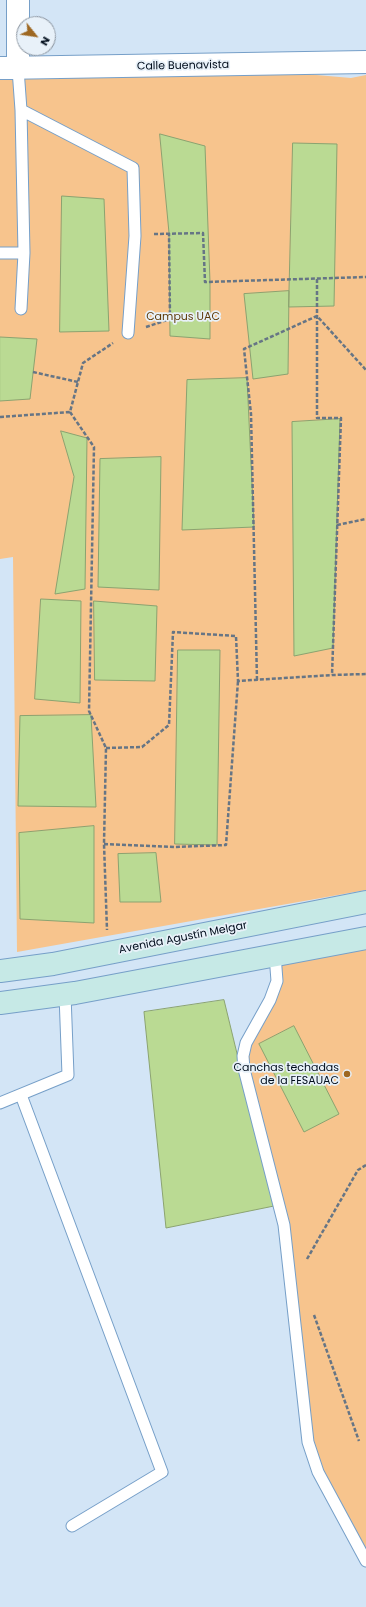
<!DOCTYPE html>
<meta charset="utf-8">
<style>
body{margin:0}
#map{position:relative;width:366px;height:1607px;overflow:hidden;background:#d3e5f6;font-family:Poppins,sans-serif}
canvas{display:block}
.north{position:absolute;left:16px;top:16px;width:40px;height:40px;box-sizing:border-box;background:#e8f1f9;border:1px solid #8c96a1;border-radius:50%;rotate:120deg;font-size:11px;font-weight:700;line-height:16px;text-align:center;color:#010d1c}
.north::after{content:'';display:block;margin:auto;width:14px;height:18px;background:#9e6822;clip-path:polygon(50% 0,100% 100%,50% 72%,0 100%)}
</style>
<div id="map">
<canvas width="366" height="1607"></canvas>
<div class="north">N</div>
</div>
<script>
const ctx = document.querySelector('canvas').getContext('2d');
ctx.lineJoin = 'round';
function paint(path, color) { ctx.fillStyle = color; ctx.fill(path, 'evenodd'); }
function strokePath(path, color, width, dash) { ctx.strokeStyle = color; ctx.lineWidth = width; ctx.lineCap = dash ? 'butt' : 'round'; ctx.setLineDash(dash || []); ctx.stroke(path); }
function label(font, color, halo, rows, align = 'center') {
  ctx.font = font + ' Poppins,sans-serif'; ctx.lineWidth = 3.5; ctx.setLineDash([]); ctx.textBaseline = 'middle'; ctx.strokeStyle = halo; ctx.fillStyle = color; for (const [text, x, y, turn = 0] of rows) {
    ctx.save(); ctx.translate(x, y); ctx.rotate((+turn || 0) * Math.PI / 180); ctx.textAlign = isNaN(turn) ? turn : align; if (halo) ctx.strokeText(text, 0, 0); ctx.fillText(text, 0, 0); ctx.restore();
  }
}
paint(new Path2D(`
 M 201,65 L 351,78 L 366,75 L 366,890 L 17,952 L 13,557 L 0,559 L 0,70 Z
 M 366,938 L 366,1561 L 318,1472 L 284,1225 L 244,1069 L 246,1043 L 277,981 L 275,955 Z`), '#f7c48d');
const building = new Path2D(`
 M 160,134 L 205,146 L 210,282 L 210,339 L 170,336 L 169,233 Z
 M 293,143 L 337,144 L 334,306 L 289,307 Z
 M 62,196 L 104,199 L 109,331 L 60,332 Z
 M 289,291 L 288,374 L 253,379 L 244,294 Z
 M 0,337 L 37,339 L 30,399 L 0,401 Z
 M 247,378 L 254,527 L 182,530 L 187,380 Z
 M 340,419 L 333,648 L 294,656 L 292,422 Z
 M 61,431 L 87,438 L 85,589 L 55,594 L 74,477 Z
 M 161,457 L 159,590 L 98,587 L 100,459 Z
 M 41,599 L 81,601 L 80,703 L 35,699 Z
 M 94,601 L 157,606 L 155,681 L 95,680 Z
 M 178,650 L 220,650 L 217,845 L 175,844 Z
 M 91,715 L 96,807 L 18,806 L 20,716 Z
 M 94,826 L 94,923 L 20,919 L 19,833 Z
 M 156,853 L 161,902 L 120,902 L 118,854 Z
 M 224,1000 L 274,1206 L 166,1228 L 144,1012 Z
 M 294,1026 L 339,1114 L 304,1132 L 259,1044 Z`);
paint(building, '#bada93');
strokePath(building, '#8ba370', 1);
const service = new Path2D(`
 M 21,110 L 133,168 L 135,236 L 128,333
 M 0,253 L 24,253 L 21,110 L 18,69
 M 21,309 L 24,253
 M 275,955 L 277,981 L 270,1000 L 246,1043 L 243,1056 L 244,1069 L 284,1225 L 308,1442 L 318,1472 L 366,1561
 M 21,1095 L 162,1472 L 72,1526
 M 0,1103 L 68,1075 L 65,995`);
const minor = new Path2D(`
 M 0,68 L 366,62
 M 18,69 L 18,0`);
const secondary = new Path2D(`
 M 0,971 L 53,964 L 366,902
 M 0,1003 L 75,993 L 366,938`);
strokePath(service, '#769fc8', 13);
strokePath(minor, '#769fc8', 24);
strokePath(secondary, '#769fc8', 24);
strokePath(new Path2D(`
 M 154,234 L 203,233 L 205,282 L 366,277
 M 317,279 L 317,418 L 341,418 L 332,675
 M 146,327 L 170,319 L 169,233
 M 33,372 L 78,382
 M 70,412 L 94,447 L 89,711 L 106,748 L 104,844 L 107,930
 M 0,417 L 70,412 L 83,363 L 113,343
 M 337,525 L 366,519
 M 257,680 L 251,414 L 244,349 L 317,316 L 366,370
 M 106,748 L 142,747 L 169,725 L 173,632 L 236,636 L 238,681 L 332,675 L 366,674
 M 104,844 L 175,847 L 226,845 L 238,681
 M 307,1259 L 358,1170 L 366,1165
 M 314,1315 L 359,1441`), '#667585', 2.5, [4, 2]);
strokePath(service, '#fff', 11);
strokePath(minor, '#fff', 22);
strokePath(secondary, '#c6e9e6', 22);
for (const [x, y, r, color] of [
 [347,1074,4,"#9e6822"]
]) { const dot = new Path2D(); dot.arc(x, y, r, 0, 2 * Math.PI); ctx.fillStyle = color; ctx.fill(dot); strokePath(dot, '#e8f1f9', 1.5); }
label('11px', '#010d1c', '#e8f1f9', [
 ["Calle Buenavista",183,66,-1],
 ["Avenida Agustín Melgar",183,938,-11]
]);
label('11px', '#5d3a08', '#e8f1f9', [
 ["Campus UAC",183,317]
]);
label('11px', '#010d1c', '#e8f1f9', [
 ["Canchas techadas",339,1068],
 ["de la FESAUAC",339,1081]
], 'right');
</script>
